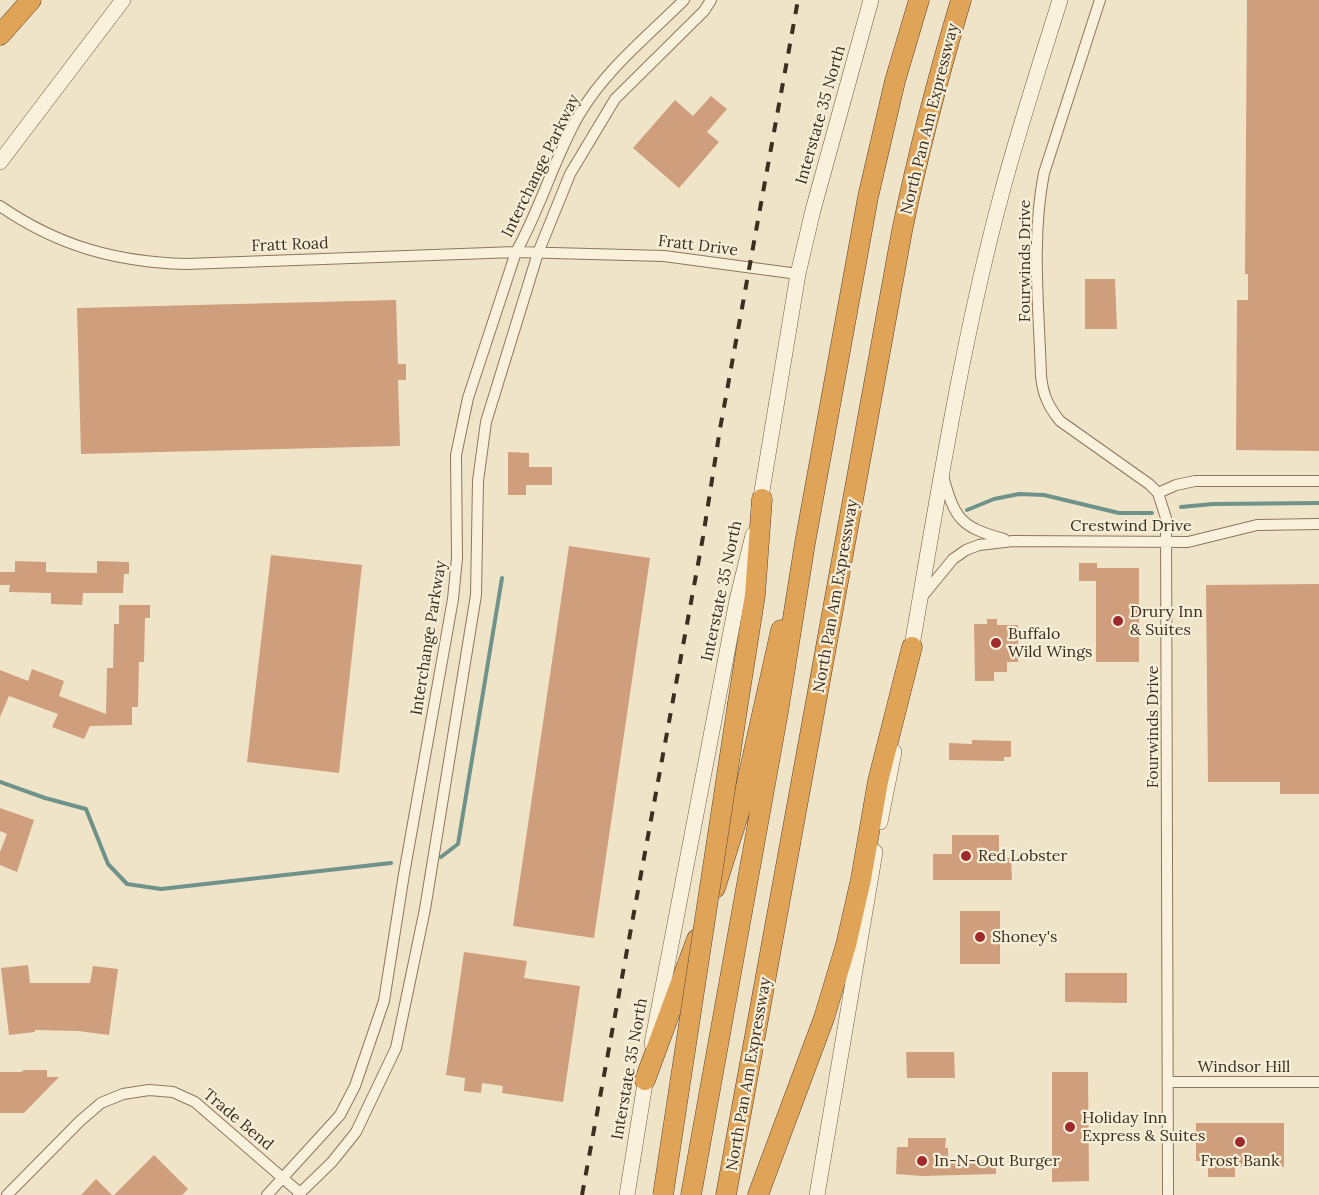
<!DOCTYPE html>
<style>
body{margin:0}
canvas{display:block;background:#f0e4c8}
</style>
<canvas width="1319" height="1195"></canvas>
<script>
const ctx = document.querySelector('canvas').getContext('2d');
ctx.lineJoin = 'round';
function strokePath(path, color, width, dash) { ctx.strokeStyle = color; ctx.lineWidth = width; ctx.lineCap = dash ? 'butt' : 'round'; ctx.setLineDash(dash || []); ctx.stroke(path); }
function paint(path, color) { ctx.fillStyle = color; ctx.fill(path, 'evenodd'); }
function label(font, color, halo, rows, align = 'center') {
  ctx.font = font + ' Lora,serif'; ctx.lineWidth = 4.5; ctx.setLineDash([]); ctx.textBaseline = 'middle'; ctx.strokeStyle = halo; ctx.fillStyle = color; for (const [text, x, y, turn = 0] of rows) {
    ctx.save(); ctx.translate(x, y); ctx.rotate((+turn || 0) * Math.PI / 180); ctx.textAlign = isNaN(turn) ? turn : align; if (halo) ctx.strokeText(text, 0, 0); ctx.fillText(text, 0, 0); ctx.restore();
  }
}
strokePath(new Path2D(`
 M 1181,507 L 1213,504 L 1319,503
 M 967,510 L 994,499 L 1019,494 L 1044,495 L 1119,513 L 1152,513
 M 0,782 L 45,798 L 86,809 L 108,864 L 127,884 L 161,889 L 391,863
 M 441,857 L 458,844 L 502,578`), '#6f938a', 4);
paint(new Path2D(`
 M 1247,0 L 1319,0 L 1319,451 L 1236,450 L 1237,300 L 1248,300 L 1248,274 L 1245,274 Z
 M 711,96 L 727,109 L 707,132 L 719,142 L 679,188 L 633,148 L 675,100 L 693,116 Z
 M 1085,279 L 1115,279 L 1117,329 L 1085,329 Z
 M 396,300 L 398,364 L 406,364 L 406,380 L 398,380 L 400,446 L 81,454 L 77,308 Z
 M 508,452 L 529,453 L 529,467 L 552,467 L 552,485 L 526,485 L 526,495 L 508,495 Z
 M 569,546 L 650,558 L 594,938 L 513,926 Z
 M 271,555 L 362,565 L 339,773 L 247,762 Z
 M 15,561 L 46,562 L 46,572 L 97,573 L 97,561 L 129,562 L 129,574 L 124,574 L 123,593 L 83,593 L 82,605 L 51,604 L 51,593 L 9,592 L 10,585 L 0,585 L 0,572 L 15,572 Z
 M 1079,563 L 1097,563 L 1097,568 L 1139,568 L 1139,662 L 1096,662 L 1096,581 L 1079,581 Z
 M 1319,584 L 1319,794 L 1280,794 L 1280,782 L 1208,782 L 1206,585 Z
 M 119,605 L 150,605 L 150,618 L 145,618 L 144,662 L 139,662 L 138,707 L 132,707 L 132,725 L 90,726 L 84,739 L 52,727 L 58,714 L 9,696 L 0,717 L 0,670 L 28,681 L 32,669 L 64,681 L 59,696 L 106,714 L 107,668 L 113,668 L 114,624 L 119,624 Z
 M 987,619 L 997,619 L 997,625 L 1018,625 L 1018,662 L 1007,662 L 1007,672 L 994,672 L 994,681 L 975,681 L 974,624 L 987,624 Z
 M 972,740 L 1011,741 L 1011,757 L 1004,757 L 1004,761 L 949,760 L 949,743 L 972,744 Z
 M 0,808 L 34,820 L 17,872 L 0,865 L 0,852 L 7,834 L 0,831 Z
 M 952,835 L 999,835 L 999,858 L 1011,858 L 1012,880 L 933,880 L 933,854 L 952,854 Z
 M 960,911 L 1000,911 L 1000,964 L 960,964 Z
 M 464,952 L 527,961 L 524,978 L 580,986 L 563,1102 L 502,1093 L 503,1086 L 482,1083 L 481,1093 L 464,1091 L 465,1078 L 446,1075 Z
 M 28,965 L 30,983 L 90,983 L 93,966 L 118,969 L 109,1035 L 78,1031 L 35,1030 L 35,1032 L 9,1035 L 1,968 Z
 M 1065,973 L 1127,973 L 1127,1003 L 1065,1002 Z
 M 906,1052 L 954,1052 L 955,1078 L 907,1078 Z
 M 24,1070 L 47,1070 L 47,1077 L 59,1077 L 24,1113 L 0,1113 L 0,1072 L 21,1072 Z
 M 1052,1072 L 1088,1072 L 1089,1181 L 1052,1182 Z
 M 1196,1123 L 1284,1123 L 1284,1167 L 1235,1167 L 1235,1177 L 1208,1177 L 1208,1161 L 1196,1161 Z
 M 908,1138 L 946,1138 L 945,1148 L 948,1148 L 948,1162 L 996,1162 L 996,1174 L 922,1176 L 896,1174 L 897,1147 L 908,1147 Z
 M 154,1155 L 188,1189 L 182,1195 L 114,1195 Z
 M 96,1179 L 112,1195 L 81,1195 Z`), '#cf9f7d');
const street = new Path2D(`
 M 1100,0 L 1044,173 C 1031,239 1039,308 1041,376 C 1043,395 1048,406 1060,421 L 1149,484 L 1158,493 L 1166,518 L 1168,1195
 M 0,206 C 58,246 116,262 186,264 L 516,252 L 664,256 L 798,274
 M 943,476 C 955,519 960,527 1004,539
 M 1158,493 L 1176,485 L 1195,481 L 1319,481
 M 921,598 L 953,559 L 966,550 L 979,545 L 1013,541 L 1188,542 L 1257,525 L 1319,524
 M 1168,1082 L 1319,1082
 M 7,1195 L 80,1121 L 101,1103 L 123,1094 L 149,1090 L 173,1092 L 195,1102 L 300,1193
 M 267,1195 L 340,1115 L 355,1086 L 384,1001 L 404,874 L 453,599 L 457,558 L 456,455 L 468,398 L 516,252 C 541,208 554,158 579,115 C 605,70 648,36 684,0
 M 298,1195 L 332,1162 L 356,1132 L 396,1048 L 425,909 L 476,595 L 478,481 L 486,422 L 538,253 L 570,174 L 615,99 L 704,11 L 711,0`);
const secondary = new Path2D(`
 M 0,162 L 123,0
 M 759,509 L 798,274 L 813,210 L 871,0
 M 910,657 C 937,502 961,344 1002,192 C 1019,128 1040,64 1060,0
 M 880,822 L 894,752
 M 652,1044 L 737,600 L 753,535
 M 627,1195 L 647,1071
 M 817,1195 L 875,852`);
const highway = new Path2D(`
 M 0,35 L 31,0
 M 738,703 L 755,595 L 762,499
 M 715,888 L 743,800 L 781,630
 M 645,1080 L 697,939
 M 691,1195 L 778,712 L 805,543 L 868,197 L 895,81 L 919,0
 M 726,1195 L 902,231 C 918,153 938,77 961,0
 M 758,1195 L 824,1018 L 846,945 L 861,879 L 878,781 L 912,647`);
strokePath(street, '#8d765c', 12);
strokePath(secondary, '#6f573f', 16);
strokePath(highway, '#5b4430', 21);
strokePath(street, '#faf1dc', 10);
strokePath(secondary, '#faf1dc', 15);
strokePath(highway, '#e0a458', 20);
strokePath(new Path2D(`
 M 582,1195 L 703,537 L 720,429 L 798,0`), '#3d2e20', 4, [10, 10]);
const highwayBridge = new Path2D(`
 M 663,1195 L 738,703`);
strokePath(highwayBridge, '#5b4430', 21, []);
strokePath(highwayBridge, '#e0a458', 20);
for (const [x, y, r, color] of [
 [1118,621,6,"#9e2a2b"],
 [996,643,6,"#9e2a2b"],
 [966,856,6,"#9e2a2b"],
 [980,937,6,"#9e2a2b"],
 [1070,1127,6,"#9e2a2b"],
 [1240,1142,6,"#9e2a2b"],
 [922,1161,6,"#9e2a2b"]
]) { const dot = new Path2D(); dot.arc(x, y, r, 0, 2 * Math.PI); ctx.fillStyle = color; ctx.fill(dot); strokePath(dot, '#f7eed8', 2); }
label('16px', '#3d2e20', '#f7eed8', [
 ["Interstate 35 North",821,115,-74],
 ["North Pan Am Expressway",930,119,-76],
 ["Interchange Parkway",541,166,-64],
 ["Fratt Road",290,245,-2],
 ["Fratt Drive",698,246,7],
 ["Fourwinds Drive",1025,261,-90],
 ["Crestwind Drive",1131,526],
 ["Interstate 35 North",722,591,-78],
 ["North Pan Am Expressway",836,596,-80],
 ["Interchange Parkway",429,638,-81],
 ["Fourwinds Drive",1153,727,-90],
 ["Windsor Hill",1244,1067],
 ["Interstate 35 North",630,1069,-80],
 ["North Pan Am Expressway",749,1074,-80],
 ["Trade Bend",238,1120,40]
]);
label('16px', '#3d2e20', '#f7eed8', [
 ["Drury Inn",1130,612],
 ["& Suites",1130,630],
 ["Buffalo",1008,634],
 ["Wild Wings",1008,652],
 ["Red Lobster",978,856],
 ["Shoney's",992,937],
 ["Holiday Inn",1082,1118],
 ["Express & Suites",1082,1136],
 ["In-N-Out Burger",934,1161],
 ["Frost Bank",1240,1161,"center"]
], 'left');
</script>
